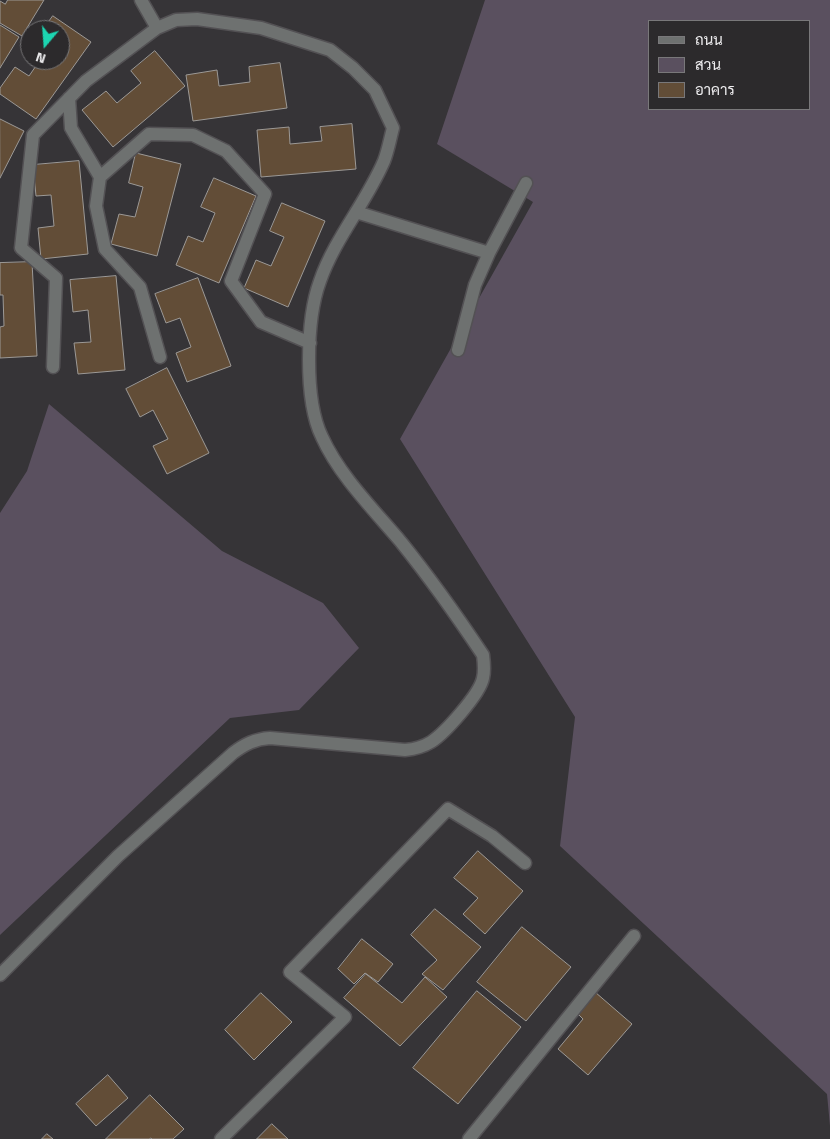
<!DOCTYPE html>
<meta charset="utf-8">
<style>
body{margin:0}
#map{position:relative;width:830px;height:1139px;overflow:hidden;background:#363437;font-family:"Titillium Web",Sarabun,sans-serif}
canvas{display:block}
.legend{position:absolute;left:648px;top:20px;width:162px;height:90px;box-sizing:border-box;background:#2c2a2c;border:1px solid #79787a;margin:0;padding:6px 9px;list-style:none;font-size:15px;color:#edecee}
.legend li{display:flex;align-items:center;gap:10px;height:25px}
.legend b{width:25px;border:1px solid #79787a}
.north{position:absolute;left:20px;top:20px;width:50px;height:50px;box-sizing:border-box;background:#2c2a2c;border:1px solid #79787a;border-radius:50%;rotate:198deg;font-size:14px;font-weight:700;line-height:20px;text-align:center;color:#edecee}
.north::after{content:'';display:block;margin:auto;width:18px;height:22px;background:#1cd5b1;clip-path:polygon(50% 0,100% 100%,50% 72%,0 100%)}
</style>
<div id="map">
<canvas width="830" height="1139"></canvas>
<ul class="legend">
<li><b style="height:6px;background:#6e7170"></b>ถนน</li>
<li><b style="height:14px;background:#5a505f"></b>สวน</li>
<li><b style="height:14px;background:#624d37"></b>อาคาร</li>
</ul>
<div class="north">N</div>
</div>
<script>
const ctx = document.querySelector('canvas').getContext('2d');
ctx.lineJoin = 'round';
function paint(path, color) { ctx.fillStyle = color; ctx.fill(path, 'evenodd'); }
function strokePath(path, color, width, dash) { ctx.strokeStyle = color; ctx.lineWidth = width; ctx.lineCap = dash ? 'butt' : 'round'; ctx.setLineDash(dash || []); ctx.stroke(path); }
paint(new Path2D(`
 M 485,0 L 830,0 L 830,1126 L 827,1094 L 560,846 L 575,717 L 400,439 L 533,202 L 437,144 ZM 649,21 L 809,21 L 809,109 L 649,109 Z
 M 49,404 L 222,551 L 323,603 L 359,648 L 299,710 L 230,718 L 0,935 L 0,513 L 27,471 Z`), '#5a505f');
const building = new Path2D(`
 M 8,0 L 44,0 L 22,36 L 0,23 L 0,1 L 5,4 Z
 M 53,16 L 91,42 L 36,119 L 0,94 L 0,88 L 15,67 L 29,76 L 40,60 L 60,60 L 60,30 L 43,30 Z
 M 0,25 L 19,37 L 0,68 Z
 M 155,51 L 185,86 L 113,147 L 82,110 L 106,91 L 117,103 L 141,83 L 131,71 Z
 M 280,63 L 287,108 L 193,121 L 186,75 L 217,70 L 219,86 L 250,82 L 249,67 Z
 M 0,119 L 24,131 L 0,178 Z
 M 352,124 L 356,169 L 261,177 L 257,130 L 289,127 L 290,144 L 322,141 L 320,127 Z
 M 136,153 L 181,164 L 157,256 L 111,244 L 119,214 L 135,217 L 143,187 L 129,183 Z
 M 79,161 L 88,254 L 41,259 L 38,228 L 54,226 L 51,195 L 36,196 L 33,165 Z
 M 214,178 L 256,196 L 219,283 L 176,265 L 188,236 L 203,242 L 215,213 L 201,207 Z
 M 282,203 L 325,221 L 288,307 L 244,288 L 256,260 L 271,266 L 284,237 L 270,231 Z
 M 32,262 L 37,356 L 0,358 L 0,327 L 4,326 L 3,295 L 0,295 L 0,263 Z
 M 116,276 L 125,370 L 78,374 L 74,343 L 91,342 L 88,310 L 73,312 L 70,280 Z
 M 198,278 L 231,366 L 187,382 L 176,353 L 191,347 L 180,318 L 166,323 L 155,294 Z
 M 167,368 L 209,453 L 167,474 L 153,446 L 168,439 L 153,410 L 140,417 L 126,389 Z
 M 478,851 L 523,891 L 485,934 L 463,914 L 478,898 L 454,878 Z
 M 435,909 L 481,947 L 443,990 L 422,974 L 437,960 L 411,935 Z
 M 522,927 L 571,967 L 526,1021 L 477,982 Z
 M 362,939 L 393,964 L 378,982 L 365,973 L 354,984 L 338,969 Z
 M 366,974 L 402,1003 L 425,977 L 447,997 L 400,1046 L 344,998 Z
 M 477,991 L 521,1027 L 458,1104 L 413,1068 Z
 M 595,992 L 632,1024 L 588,1075 L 558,1049 L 583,1019 L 577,1013 Z
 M 261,993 L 292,1022 L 254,1060 L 225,1030 Z
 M 108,1075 L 128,1098 L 96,1126 L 76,1104 Z
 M 150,1095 L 184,1129 L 173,1139 L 152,1139 L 151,1138 L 149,1139 L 106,1139 Z
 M 272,1124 L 288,1139 L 257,1139 Z
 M 47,1134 L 53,1139 L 42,1139 Z`);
paint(building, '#624d37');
strokePath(building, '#9c9996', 1);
const minor = new Path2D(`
 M 69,98 L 71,128 L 100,177 L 96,206 L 105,249 L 140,287 L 160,357
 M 100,177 L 149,134 L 193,135 L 226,151 L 265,194 L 231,281 L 261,322 L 310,343
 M 356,212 L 489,253
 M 458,350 L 475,285 L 489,253 L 526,183
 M 53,367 L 56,278 L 21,248 L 33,135 L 86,81 L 157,28
 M 0,975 L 118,856 L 233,753 C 245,744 255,739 270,738 L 405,750 C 415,749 423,747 431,742 C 445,733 480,694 483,678 C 485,670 484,663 483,655 C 457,616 430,578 401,542 C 374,510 339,475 322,437 C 304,400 306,319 320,281 C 335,238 366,203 384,161 C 388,151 390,139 393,128 L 375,90 L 353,68 L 330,50 L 261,28 L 197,19 L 176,20 L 157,28 L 141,0
 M 221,1139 L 345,1017 L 290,972 L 448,809 L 492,836 L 525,863
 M 469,1139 L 634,936`);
strokePath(minor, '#535154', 15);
strokePath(minor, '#6e7170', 12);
</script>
